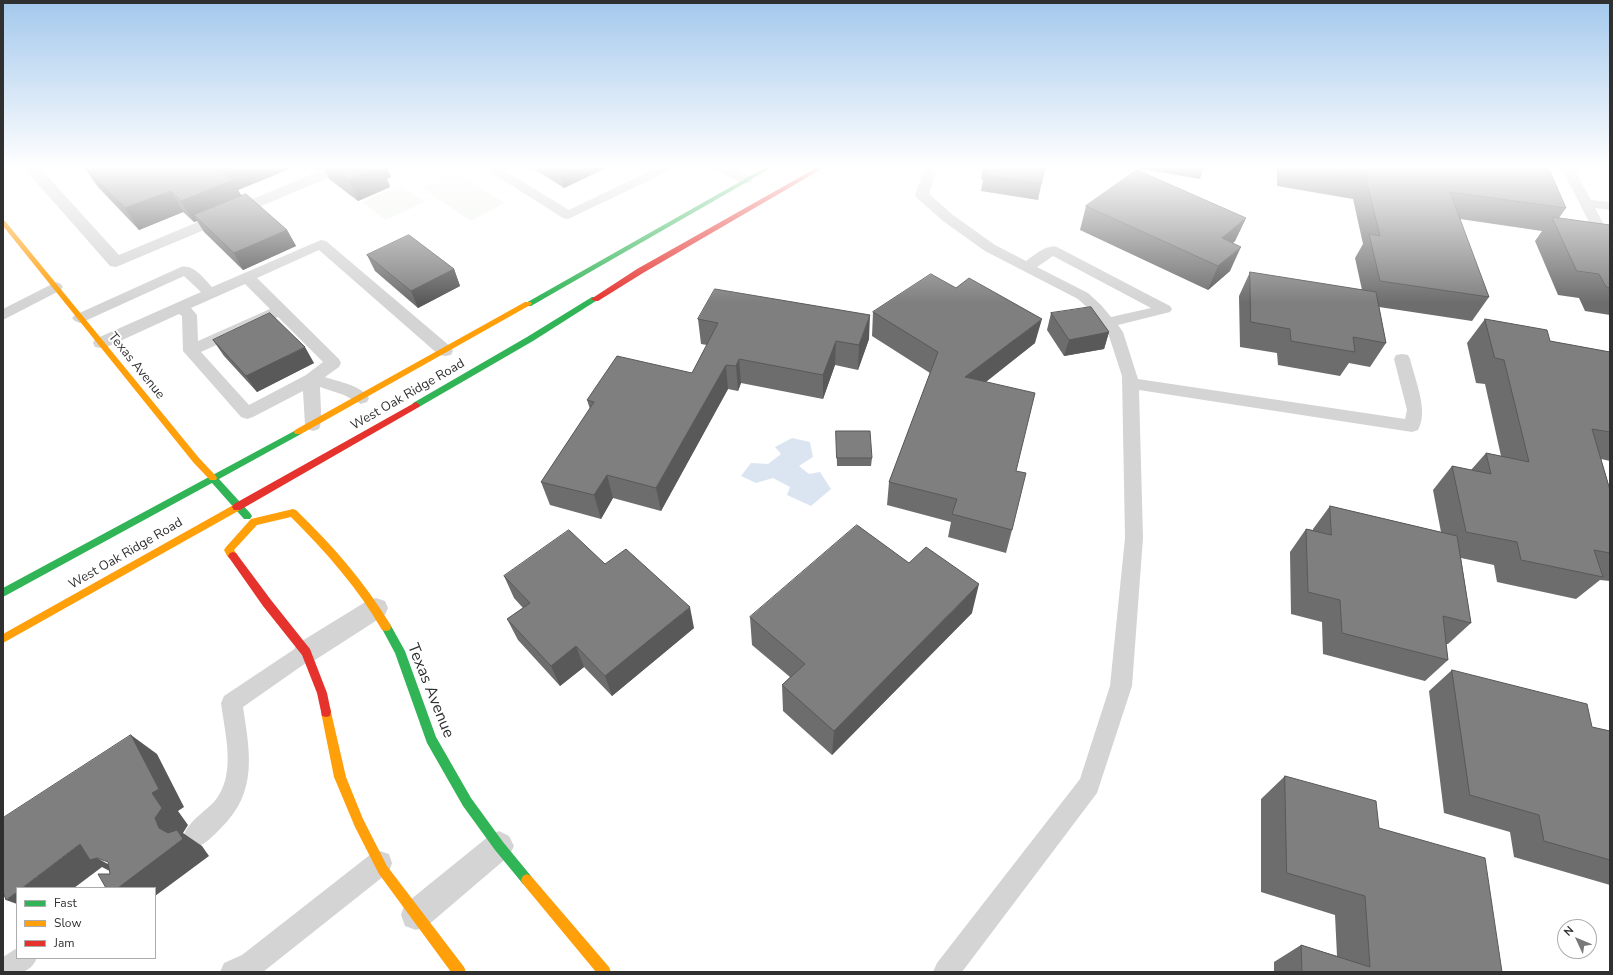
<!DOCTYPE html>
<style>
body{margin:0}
#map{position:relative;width:1613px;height:975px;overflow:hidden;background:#fff;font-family:"Nunito Sans",sans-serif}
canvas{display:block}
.frame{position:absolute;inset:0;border:4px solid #303030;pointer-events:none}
.legend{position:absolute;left:16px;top:887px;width:140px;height:72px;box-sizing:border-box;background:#fff;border:1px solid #acacac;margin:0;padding:5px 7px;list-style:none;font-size:12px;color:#303030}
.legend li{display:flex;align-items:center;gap:8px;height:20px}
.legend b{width:20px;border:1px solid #acacac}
.north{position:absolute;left:1557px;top:919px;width:40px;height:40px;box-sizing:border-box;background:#fff;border:1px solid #acacac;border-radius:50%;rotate:314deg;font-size:11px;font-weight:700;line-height:16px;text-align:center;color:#303030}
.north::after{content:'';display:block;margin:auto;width:14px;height:18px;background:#787878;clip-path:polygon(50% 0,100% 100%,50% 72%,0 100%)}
</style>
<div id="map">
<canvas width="1613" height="975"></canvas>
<div class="frame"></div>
<ul class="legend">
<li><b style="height:5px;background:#30b455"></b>Fast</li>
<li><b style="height:5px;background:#ff9f0a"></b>Slow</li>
<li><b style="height:5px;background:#e5322d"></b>Jam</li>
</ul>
<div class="north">N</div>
</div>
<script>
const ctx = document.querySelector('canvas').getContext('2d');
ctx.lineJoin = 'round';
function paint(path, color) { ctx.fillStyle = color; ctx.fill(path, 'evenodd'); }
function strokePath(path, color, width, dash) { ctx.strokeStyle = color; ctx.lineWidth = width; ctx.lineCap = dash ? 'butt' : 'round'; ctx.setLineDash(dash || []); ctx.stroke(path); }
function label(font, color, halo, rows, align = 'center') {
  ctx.font = font + ' "Nunito Sans",sans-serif'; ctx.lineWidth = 4; ctx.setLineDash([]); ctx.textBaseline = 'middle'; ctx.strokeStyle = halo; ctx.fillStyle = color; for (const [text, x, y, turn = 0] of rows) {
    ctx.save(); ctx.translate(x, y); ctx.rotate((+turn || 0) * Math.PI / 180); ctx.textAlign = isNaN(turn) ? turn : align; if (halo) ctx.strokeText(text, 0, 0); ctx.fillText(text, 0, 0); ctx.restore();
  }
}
paint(new Path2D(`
 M 456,172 L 505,203 L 471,221 L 422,188 Z
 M 401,185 L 425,202 L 386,220 L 362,202 Z`), '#f0f5ed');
paint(new Path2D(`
 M 792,438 L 810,442 L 813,457 L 799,466 L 809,474 L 820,472 L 831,489 L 811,506 L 787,495 L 790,487 L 773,478 L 756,483 L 741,476 L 751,463 L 768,464 L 781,454 L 775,447 Z`), '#dbe5f2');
paint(new Path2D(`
 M 485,167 L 499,167 L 569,210 L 658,167 L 673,167 L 671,170 L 568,219 L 563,218 L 487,170 Z
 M 714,167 L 729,167 L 751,177 L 752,180 L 751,183 L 741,183 L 716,170 Z
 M 925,167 L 937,167 L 929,194 L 953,215 L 995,245 L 1026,261 C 1035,255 1046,244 1057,247 L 1170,306 L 1172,309 L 1170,312 L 1118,325 L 1123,332 L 1138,379 L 1405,419 L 1407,410 L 1394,359 L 1396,355 L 1402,354 L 1408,355 L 1410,359 C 1415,380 1429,411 1418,430 L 1412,432 L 1139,390 L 1143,538 L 1132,686 L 1097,793 L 962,972 L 933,972 L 937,963 L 1080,779 L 1110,686 L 1125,538 L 1122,376 L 1108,333 L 1091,311 L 1078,299 L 985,251 L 943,221 L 917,198 L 915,195 ZM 1053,256 L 1151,308 L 1111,317 L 1101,305 L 1088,293 L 1037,267 Z
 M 1561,167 L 1573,167 L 1591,200 L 1610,202 L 1610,210 L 1595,208 L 1609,234 L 1607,237 L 1602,238 L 1597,237 L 1595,234 Z
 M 321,240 L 326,241 L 451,347 L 453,351 L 451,355 L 445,356 L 439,355 L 319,250 L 257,278 L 339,359 L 341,363 L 339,367 L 325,377 C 339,382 361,385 369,398 L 367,402 L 361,404 L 344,395 L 320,387 C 320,397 323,423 319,429 L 313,431 L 307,429 L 305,425 L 303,391 L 253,417 L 247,419 L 241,417 L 183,351 L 182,316 L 179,314 L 107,347 L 101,348 L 95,347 L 93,343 L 95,339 L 201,292 L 184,276 L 85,321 L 80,323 L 75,321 L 72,318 L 75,315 L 181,267 C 194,264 204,279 212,287 ZM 245,284 L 270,309 L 198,341 L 197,315 L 191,308 ZM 278,317 L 323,362 L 306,375 L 249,405 L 201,352 Z
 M 56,282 L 61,284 L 63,287 L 61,290 L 3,320 L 3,309 Z
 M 306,643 L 313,646 L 316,652 L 313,658 L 243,707 C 250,753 258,792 221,828 C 213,836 206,844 195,848 L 187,844 L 183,836 C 189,821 203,813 214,802 C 237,775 225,735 221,703 L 224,696 L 299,646 Z
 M 380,851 L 389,854 L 392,863 L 389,872 L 263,972 L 220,972 L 224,963 L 242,955 L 371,854 Z
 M 17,948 L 17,958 L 37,958 C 29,975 20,972 3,972 L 3,957 Z`), '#d4d4d4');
paint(new Path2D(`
 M 23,167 L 39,167 L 119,255 L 329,167 L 350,167 L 347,170 L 116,267 L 110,266 Z
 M 376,598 L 385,601 L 388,608 L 385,615 L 315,660 L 306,663 L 297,660 L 293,652 L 297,644 L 367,601 Z
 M 499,831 L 509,836 L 514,846 L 509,856 L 427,926 L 416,930 L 405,926 L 401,915 L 405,904 L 489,836 Z`), '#d4d4d4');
paint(new Path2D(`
 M 766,167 L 773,167 L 531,306 L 525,306 L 524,304 Z
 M 592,297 L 595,297 L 599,299 L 533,341 L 419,407 L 413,407 L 412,405 L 413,403 L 527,337 Z
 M 298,429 L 301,430 L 302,432 L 301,434 L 219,479 L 250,513 L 252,516 L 250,519 L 244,519 L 212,483 L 3,597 L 3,588 Z
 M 386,623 L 390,624 L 405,651 L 436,737 L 471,798 L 503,842 L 531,876 L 533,880 L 531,884 L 527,886 L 523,884 L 495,850 L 463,806 L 427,743 L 395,653 L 381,627 L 382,624 Z`), '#30b455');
paint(new Path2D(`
 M 3,220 L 5,221 L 199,458 L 216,476 L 217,478 L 216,480 L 210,480 L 193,462 L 3,226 Z
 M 525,302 L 531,302 L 532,304 L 301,434 L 295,434 L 294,432 L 295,430 Z
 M 237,503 L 240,504 L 242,507 L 240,510 L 3,643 L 3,634 Z
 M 293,509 L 296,510 C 332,545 364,581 390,624 L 391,627 L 390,630 L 386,631 L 382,630 C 358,588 326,552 291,517 L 257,525 L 234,550 L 238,556 L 236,559 C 229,561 227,556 224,550 L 226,547 L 251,519 Z
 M 326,707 L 330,708 L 331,712 L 346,777 L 363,819 L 387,866 L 464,967 L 466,972 L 451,972 L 379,874 L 355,827 L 334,777 L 321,712 L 322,708 Z
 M 527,874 L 531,876 L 609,967 L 611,972 L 596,972 L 523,884 L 521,880 L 523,876 Z`), '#ff9f0a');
paint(new Path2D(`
 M 818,167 L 825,167 L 643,273 L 598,301 L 595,301 L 591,299 L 637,269 Z
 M 416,402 L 420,405 L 419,407 L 240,510 L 234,510 L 232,507 L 234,504 Z
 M 233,552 L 236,553 L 271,600 L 310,649 L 327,693 L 331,712 L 330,716 L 326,717 L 322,716 L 317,693 L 302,655 L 263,606 L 230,559 L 228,556 L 230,553 Z`), '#e5322d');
paint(new Path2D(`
 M 84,167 L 294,167 L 238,190 L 242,196 L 287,230 L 296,246 L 243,270 L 204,232 L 197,221 L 194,222 L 183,212 L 139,230 L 98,187 Z
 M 314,167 L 387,167 L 391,177 L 387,179 L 390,187 L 358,201 L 329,179 L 324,168 L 318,170 Z
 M 531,167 L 608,167 L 564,188 Z
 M 983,167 L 1045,167 L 1038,200 L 981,191 L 983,180 L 981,179 Z
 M 1130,167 L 1204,167 L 1200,179 Z
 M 1277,167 L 1546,167 L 1566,208 L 1559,218 L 1610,225 L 1610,315 L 1585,311 L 1579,298 L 1558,295 L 1535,241 L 1542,231 L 1460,219 L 1489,297 L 1472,321 L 1379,307 L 1386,343 L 1370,367 L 1349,363 L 1340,376 L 1278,365 L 1277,353 L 1240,347 L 1239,296 L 1250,272 L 1362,290 L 1355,258 L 1363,244 L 1353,199 L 1277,186 Z
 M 1086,206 L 1246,218 L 1235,241 L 1233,243 L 1230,271 L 1208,290 L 1080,230 Z
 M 367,255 L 454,269 L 460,286 L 418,308 L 375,271 Z
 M 873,312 L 1035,343 L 986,382 L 1016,471 L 1012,530 L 1006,553 L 948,537 L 951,522 L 887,505 L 889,482 L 930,373 L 872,336 Z
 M 1051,313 L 1109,332 L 1104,349 L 1064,356 L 1047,330 Z
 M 698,319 L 869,339 L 858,370 L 835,365 L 823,399 L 741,383 L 738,391 L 728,389 L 661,511 L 613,498 L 601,519 L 550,505 L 541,482 L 590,409 L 587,400 L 692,373 L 707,345 L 701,344 Z
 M 1485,319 L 1550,341 L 1610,352 L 1610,461 L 1601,459 L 1610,490 L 1610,581 L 1600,580 L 1576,599 L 1497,582 L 1494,565 L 1461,558 L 1471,623 L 1448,644 L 1446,644 L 1448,660 L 1425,681 L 1323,654 L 1322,622 L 1291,614 L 1290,552 L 1306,529 L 1313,530 L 1313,529 L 1330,506 L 1441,532 L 1433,490 L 1452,466 L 1471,470 L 1486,453 L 1501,456 L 1485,384 L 1476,383 L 1467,343 Z
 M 213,340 L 314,363 L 257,392 L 224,356 Z
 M 836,431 L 872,458 L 871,466 L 837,466 Z
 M 605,564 L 694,628 L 612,696 L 584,667 L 560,686 L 518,640 L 507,619 L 523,608 L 514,598 L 504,576 Z
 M 972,613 L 832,755 L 783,711 L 782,685 L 790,677 L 752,645 L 750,617 Z
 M 1452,670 L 1592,727 L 1610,731 L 1610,885 L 1514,857 L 1510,832 L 1444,813 L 1429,691 Z
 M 1285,776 L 1379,828 L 1502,972 L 1274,972 L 1274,962 L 1301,945 L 1337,956 L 1335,915 L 1261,892 L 1261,799 Z`), '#6d6d6d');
paint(new Path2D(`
 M 232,167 L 294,167 L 238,190 L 244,201 L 194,215 L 197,221 L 194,222 L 181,201 L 222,171 Z
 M 317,167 L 323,167 L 324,168 L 318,170 Z
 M 377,167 L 387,167 L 391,177 L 387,179 L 390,187 L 358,201 L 349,180 Z
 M 560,167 L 608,167 L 564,188 Z
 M 171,191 L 183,212 L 139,230 L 125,208 Z
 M 1246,218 L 1235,241 L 1212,262 L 1222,238 Z
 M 287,230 L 296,246 L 243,270 L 234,253 Z
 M 1241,247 L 1230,271 L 1208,290 L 1218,266 Z
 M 454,269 L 460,286 L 418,308 L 411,291 Z
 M 870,315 L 869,339 L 858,370 L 859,345 Z
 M 1042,319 L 1035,343 L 961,401 L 965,377 Z
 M 1109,332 L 1104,349 L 1064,356 L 1069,340 Z
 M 836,341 L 835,365 L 823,399 L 823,375 Z
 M 305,347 L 314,363 L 257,392 L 246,376 Z
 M 739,359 L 741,383 L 738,391 L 736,366 Z
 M 726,365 L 728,389 L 661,511 L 656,488 Z
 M 607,475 L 613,498 L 601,519 L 594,495 Z
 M 979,584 L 972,613 L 832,755 L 834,731 Z
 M 690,607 L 694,628 L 612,696 L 605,676 Z
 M 576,646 L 584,667 L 560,686 L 551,666 Z
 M 131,735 L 157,754 L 184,807 L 178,811 L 188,825 L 183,833 L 202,846 L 209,856 L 155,896 L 155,888 L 118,888 L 155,818 L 152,793 Z
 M 80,844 L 97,858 L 126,874 L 119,876 L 102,867 L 74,888 L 22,888 Z
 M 17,892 L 17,904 L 6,900 Z`), '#595959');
const building = new Path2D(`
 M 84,167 L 232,167 L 222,171 L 233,180 L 181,201 L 171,191 L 125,208 Z
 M 331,167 L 380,167 L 349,180 Z
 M 987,167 L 1045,167 L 1041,184 L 984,175 Z
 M 1313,167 L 1548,167 L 1566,208 L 1450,192 L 1489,297 L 1380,281 L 1369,234 L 1380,236 L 1365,175 Z
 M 1137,170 L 1246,218 L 1222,238 L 1241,247 L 1218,266 L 1086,206 Z
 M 246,194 L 287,230 L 234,253 L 194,215 Z
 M 1552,217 L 1610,225 L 1610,288 L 1606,287 L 1599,274 L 1577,271 Z
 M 409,235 L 454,269 L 411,291 L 367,255 Z
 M 1250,272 L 1376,292 L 1386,343 L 1353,337 L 1355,352 L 1291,341 L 1290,329 L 1251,322 Z
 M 931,274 L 956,288 L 969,278 L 1042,319 L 965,377 L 1035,393 L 1016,471 L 1026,473 L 1012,530 L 952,514 L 957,499 L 889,482 L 938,352 L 873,312 Z
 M 715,289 L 870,315 L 859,345 L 836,341 L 823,375 L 739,359 L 736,366 L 726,365 L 656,488 L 607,475 L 594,495 L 541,482 L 594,402 L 587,400 L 617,356 L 692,373 L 718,323 L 698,319 Z
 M 1091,307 L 1109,332 L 1069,340 L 1051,313 Z
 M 270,313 L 305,347 L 246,376 L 213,340 Z
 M 1485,319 L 1547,330 L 1550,341 L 1610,352 L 1610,432 L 1592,429 L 1610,490 L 1610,553 L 1594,550 L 1603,577 L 1521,560 L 1517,542 L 1466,532 L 1452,466 L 1491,474 L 1486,453 L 1529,462 L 1504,360 L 1495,358 Z
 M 836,431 L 870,431 L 872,458 L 837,458 Z
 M 1330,506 L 1457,536 L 1471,623 L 1443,616 L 1448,660 L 1342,633 L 1340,600 L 1308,592 L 1306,529 L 1331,535 Z
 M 857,525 L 909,563 L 926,547 L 979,584 L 834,731 L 782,685 L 805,664 L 750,617 Z
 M 569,530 L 605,564 L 626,549 L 690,607 L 605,676 L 576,646 L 551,666 L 507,619 L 530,603 L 504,576 Z
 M 1452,670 L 1587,704 L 1592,727 L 1610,731 L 1610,860 L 1544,841 L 1539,815 L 1470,795 Z
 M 131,735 L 159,789 L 152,793 L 162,808 L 155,818 L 159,828 L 168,833 L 177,830 L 183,839 L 118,888 L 106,888 L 98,874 L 110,874 L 108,862 L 97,858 L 90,860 L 80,844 L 22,888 L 17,888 L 17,892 L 6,900 L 3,892 L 3,818 Z
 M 1285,776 L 1376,801 L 1379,828 L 1485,858 L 1502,972 L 1302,972 L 1301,945 L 1370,967 L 1365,896 L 1287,873 Z`);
paint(building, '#7f7f7f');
strokePath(building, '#595959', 1);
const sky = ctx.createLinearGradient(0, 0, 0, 303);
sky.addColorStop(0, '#a3c8ec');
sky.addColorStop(0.55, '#fff');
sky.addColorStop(1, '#ffffff00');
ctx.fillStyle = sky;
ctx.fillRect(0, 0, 1613, 303);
label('13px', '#303030', '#fff', [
 ["Texas Avenue",136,366,51],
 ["West Oak Ridge Road",408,395,-30],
 ["West Oak Ridge Road",126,554,-30]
]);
label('16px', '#303030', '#fff', [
 ["Texas Avenue",430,691,68]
]);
</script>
